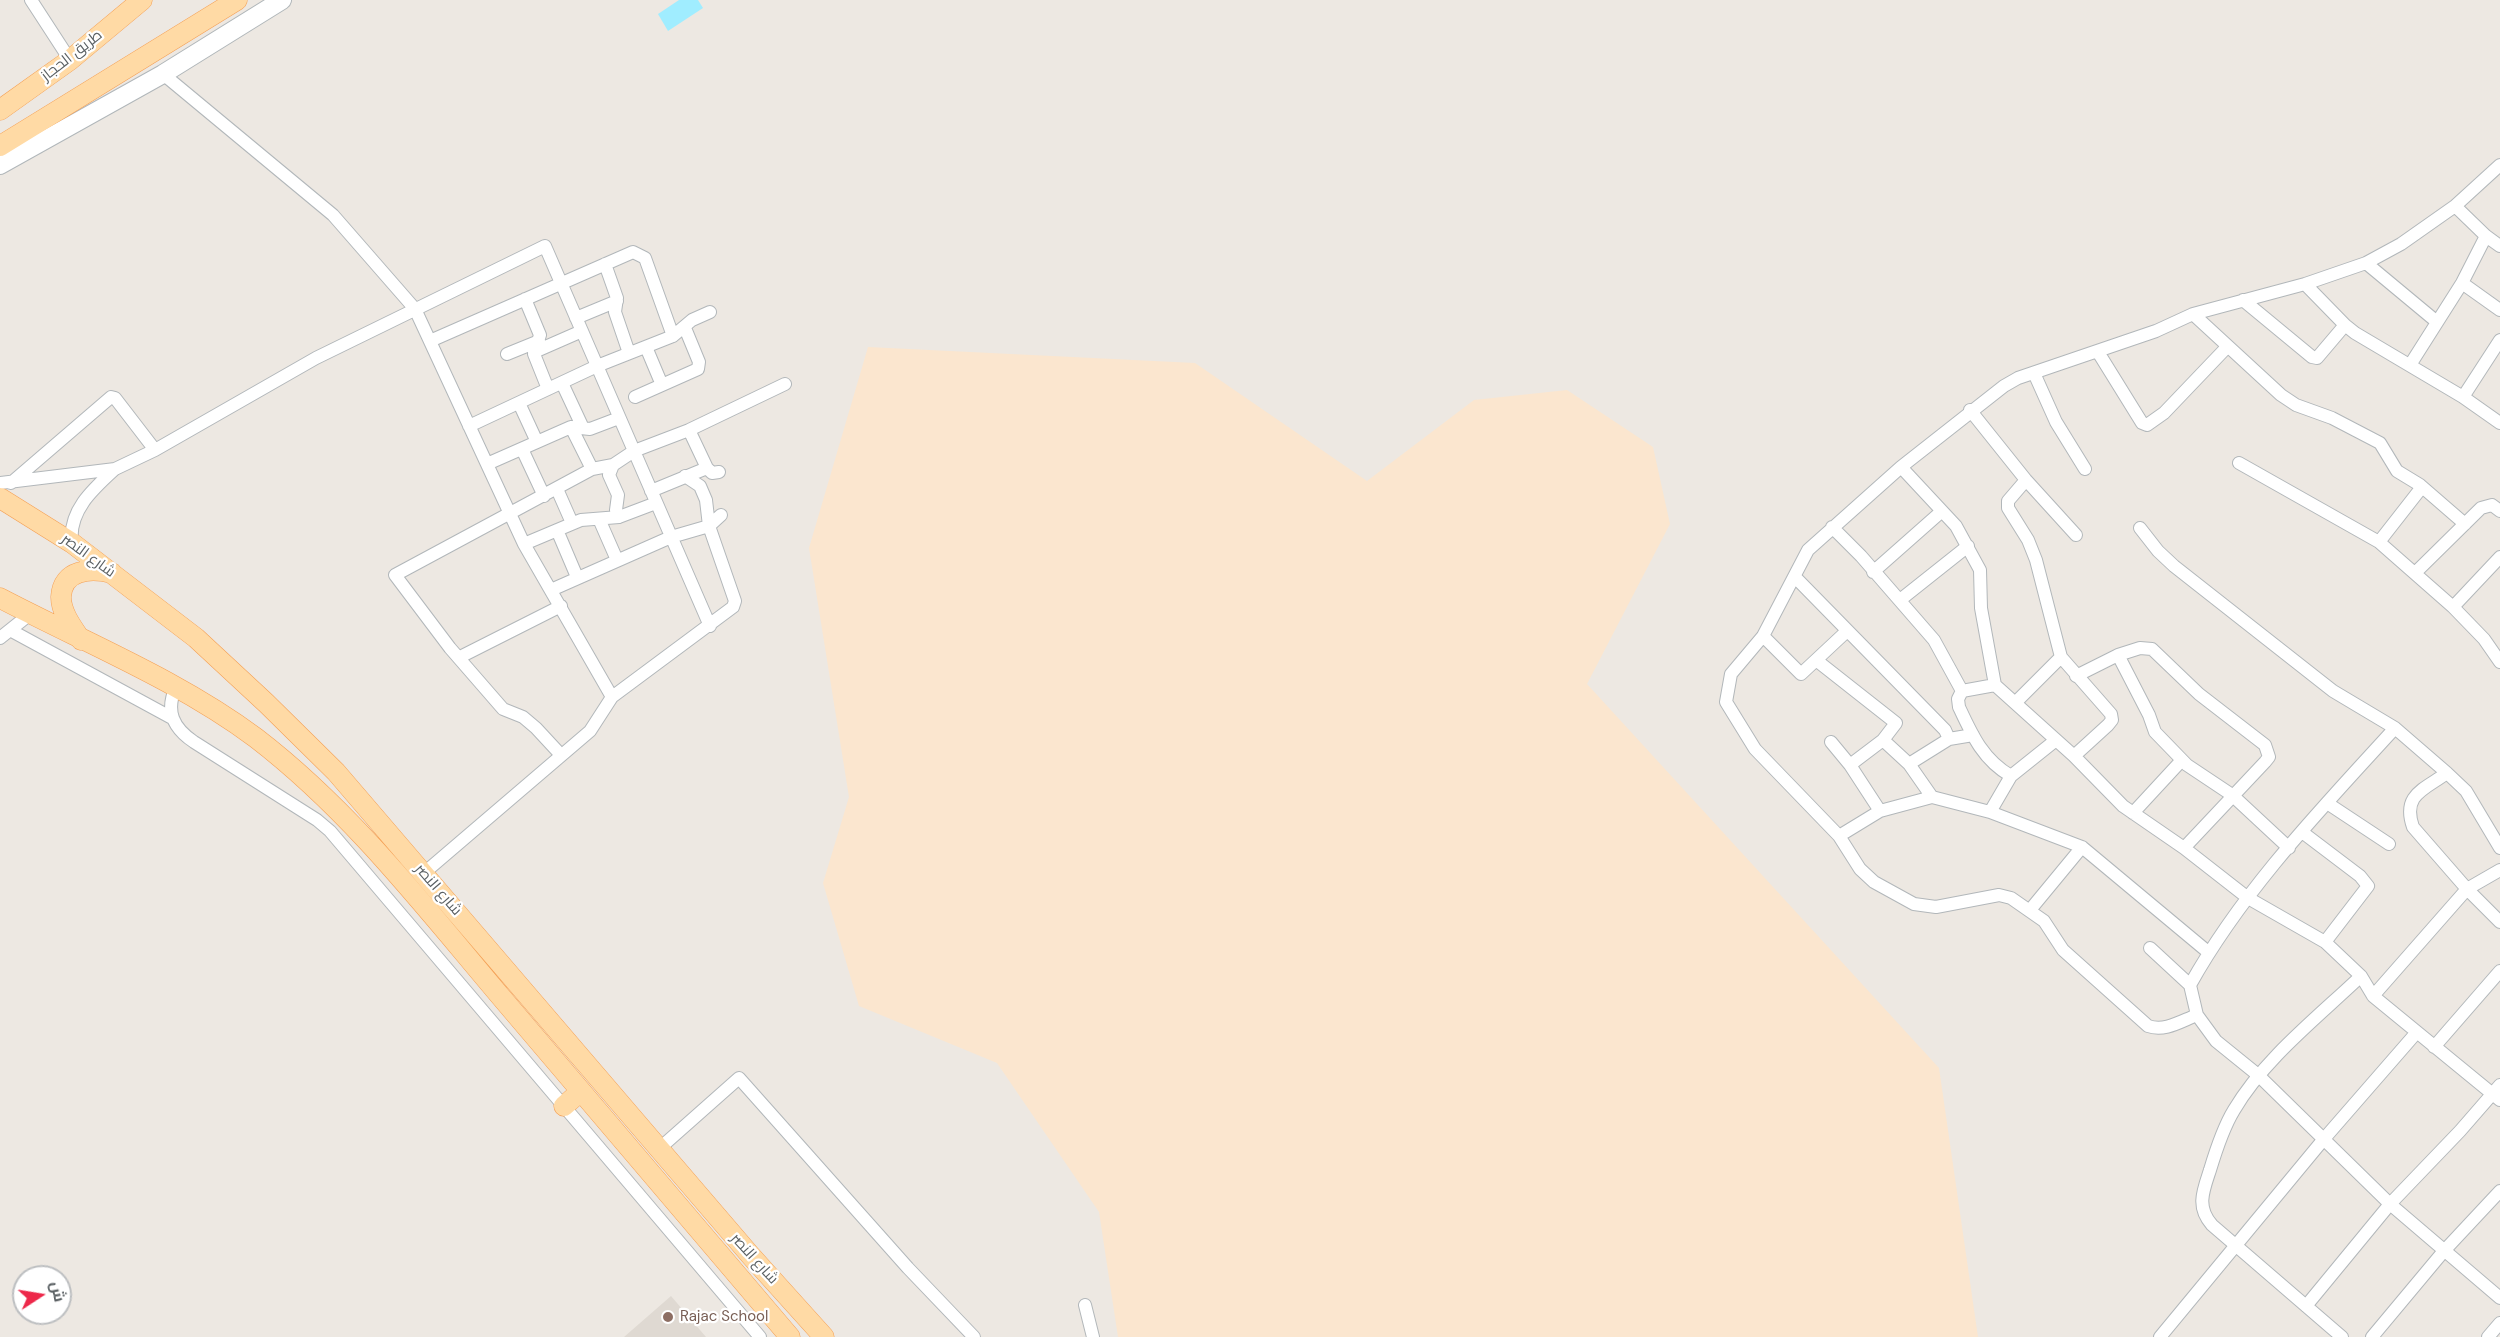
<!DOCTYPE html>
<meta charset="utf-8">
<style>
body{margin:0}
#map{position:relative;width:2500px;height:1337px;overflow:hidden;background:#ede8e2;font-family:"DM Sans",Cairo,sans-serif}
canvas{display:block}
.north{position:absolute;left:12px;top:1265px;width:60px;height:60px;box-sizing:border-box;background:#fff;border:2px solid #bdbfc1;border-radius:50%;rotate:78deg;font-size:16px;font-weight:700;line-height:24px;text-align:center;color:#5a6063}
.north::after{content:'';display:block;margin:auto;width:21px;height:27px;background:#ed284a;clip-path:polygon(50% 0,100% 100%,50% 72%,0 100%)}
</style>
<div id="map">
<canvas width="2500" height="1337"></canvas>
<div class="north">ش</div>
</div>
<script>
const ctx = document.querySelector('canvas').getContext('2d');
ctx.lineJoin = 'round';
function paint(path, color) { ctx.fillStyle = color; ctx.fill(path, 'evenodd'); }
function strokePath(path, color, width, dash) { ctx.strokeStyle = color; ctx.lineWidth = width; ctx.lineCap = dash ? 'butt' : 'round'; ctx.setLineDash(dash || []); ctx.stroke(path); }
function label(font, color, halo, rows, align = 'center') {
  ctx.font = font + ' "DM Sans",Cairo,sans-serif'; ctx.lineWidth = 4.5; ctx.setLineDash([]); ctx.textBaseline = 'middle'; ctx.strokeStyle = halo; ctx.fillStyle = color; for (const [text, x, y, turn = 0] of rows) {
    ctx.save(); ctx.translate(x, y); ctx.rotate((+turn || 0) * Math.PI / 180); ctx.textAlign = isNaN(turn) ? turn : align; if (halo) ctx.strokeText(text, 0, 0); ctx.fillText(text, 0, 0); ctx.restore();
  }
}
paint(new Path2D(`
 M 671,1296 L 706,1337 L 624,1337 Z`), '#dfd9d2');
paint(new Path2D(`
 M 868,347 L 1195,363 L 1367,481 L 1474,400 L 1567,390 L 1653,447 L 1670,524 L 1587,684 L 1939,1068 L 1978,1337 L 1118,1337 L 1099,1212 L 997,1063 L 859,1006 L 823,883 L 849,797 L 809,548 Z`), '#fbe6cf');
paint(new Path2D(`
 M 679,0 L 698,0 L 703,8 L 668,31 L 658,14 Z`), '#a0edff');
const street = new Path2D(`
 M 31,0 L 70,60
 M 163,74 L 333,215 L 415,309 L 524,544 L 612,697
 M 2455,206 L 2486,236 L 2500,246
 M 2366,263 L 2437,322
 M 605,264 L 617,298 L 615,312 L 629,353
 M 2462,283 L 2500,310
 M 2305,284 L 2345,325 L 2355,333 L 2463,397 L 2500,423
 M 525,299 L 540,335 L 534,354 L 548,389
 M 2243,300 L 2312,357 L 2317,358 L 2345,325
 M 2193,314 L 2281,395 L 2296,405 L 2332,418 L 2380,443 L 2397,471 L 2420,485 L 2465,524
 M 576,318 L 617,301
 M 430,341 L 633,252 L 645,258 L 673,336
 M 646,347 L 662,385
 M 534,352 L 582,331
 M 2098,352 L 2142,423 L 2147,425 L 2164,413 L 2228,346
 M 507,354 L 539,341
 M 2410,365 L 2462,283 L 2486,236
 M 2034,373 L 2056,422 L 2085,469
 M 562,383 L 583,428
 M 635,397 L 698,369 L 699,362 L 685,328
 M 2463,397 L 2500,340
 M 519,403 L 537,442
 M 1970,410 L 2026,480 L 2076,535
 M 469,426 L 597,366 L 673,336 L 692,320 L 710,312
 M 571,427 L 592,469
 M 689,430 L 707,468
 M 522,449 L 544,496
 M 2239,463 L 2379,542 L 2453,607 L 2484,639 L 2500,662
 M 487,464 L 571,427 L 590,429 L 619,418
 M 613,465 L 609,475 L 618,495 L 616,510 L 619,517
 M 1901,467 L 1956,526 L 1980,570 L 1981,608 L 1995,685
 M 2026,480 L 2008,501 L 2008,508 L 2028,540 L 2036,560 L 2061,657 L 2111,714 L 2112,720 L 2108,725 L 2074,756
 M 0,483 L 115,469 L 155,450 L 316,358 L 545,246 L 710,626
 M 11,483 L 111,397 L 115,398 L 155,450
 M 557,489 L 572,523
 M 651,491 L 707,468 L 712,473 L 719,472
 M 599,519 L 617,560
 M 1832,527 L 1861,556 L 1934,640 L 1962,691
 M 2140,528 L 2158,551 L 2174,566 L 2333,691 L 2395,728 L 2447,773 L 2466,791 L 2500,848
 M 557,530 L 577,577
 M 2379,542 L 2422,487
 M 72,543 C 68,511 93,489 115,469
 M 524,544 L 581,520 L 619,517 L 656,503
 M 1873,572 L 1942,511
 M 2416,572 L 2481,508 L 2492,505 L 2500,511
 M 1795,577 L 1945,730 L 1949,739
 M 551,590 L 671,537 L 709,526 L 721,515
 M 1900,600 L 1968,546
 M 2453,607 L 2500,557
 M 10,630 L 172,718
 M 1763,636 L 1801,674 L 1847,631
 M 0,638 L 30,614
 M 2118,655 L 2140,648 L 2152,649 L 2199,694 L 2265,745 L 2269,757 L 2265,762 L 2184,848
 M 460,657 L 561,606
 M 1816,660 L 1896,723 L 1883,740 L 1850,765
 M 2076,676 L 2118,655 L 2149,715 L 2155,732 L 2187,765 L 2232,795 L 2289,848
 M 1995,685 L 2074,756 L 2123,806 L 2184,848 L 2248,898 L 2325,942 L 2361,976 L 2373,996
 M 1995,685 L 1962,691 L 1958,699 L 1959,707 C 1972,735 1983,760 2011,776
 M 176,687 C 165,711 173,728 194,742 L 317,820 L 330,831 L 760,1337
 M 2015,703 L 2061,657
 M 1883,740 L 1909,764 L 1932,797 L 1990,812
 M 2056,740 L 2011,776 L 1990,812 L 2082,847 L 2208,952
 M 1831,742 L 1850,765 L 1880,811
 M 561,755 L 536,728 L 523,717 L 503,709 L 450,648 L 395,575 L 592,469 L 613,465 L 634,451 L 689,430 L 785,384
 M 1909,764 L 1949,739 L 1973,735
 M 2447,773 C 2423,790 2402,795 2413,827 L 2467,889 L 2500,922
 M 2327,803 L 2389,844
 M 2133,813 L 2182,760
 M 2302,832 L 2360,876 L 2368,886 L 2325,942
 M 1839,836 L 1880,811 L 1932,797
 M 2500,870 L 2467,889 L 2373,996 L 2500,1100
 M 424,873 L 590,731 L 612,697 L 733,607 L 735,601 L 709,526 L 706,500 L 700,486 L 685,476
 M 2030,910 L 2082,847
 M 2150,948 L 2190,985 L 2197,1015 L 2216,1041 L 2258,1075 L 2390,1204 L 2500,1298
 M 2190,985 C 2243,890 2321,809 2395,728
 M 2197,1015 C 2181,1021 2165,1032 2148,1026 L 2063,950 L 2044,921 L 2011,898 L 1999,895 L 1936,907 L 1914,904 L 1874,882 L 1860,869 L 1839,836 L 1755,749 L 1726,702 L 1731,674 L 1763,636 L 1808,550 L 1901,467 L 2004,386 L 2018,378 L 2156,331 L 2193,314 L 2305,284 L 2366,263 L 2401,244 L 2455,206 L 2500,165
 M 2434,1047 L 2500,971
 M 660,1148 L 739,1078 L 908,1268 L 974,1337
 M 1085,1305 L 1093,1337
 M 2306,1306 L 2390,1204 L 2460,1131 L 2500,1085
 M 2160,1337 L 2323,1140 L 2417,1032
 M 2342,1337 L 2212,1225 C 2196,1207 2203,1191 2210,1170 C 2216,1150 2223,1128 2234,1110 C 2264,1059 2318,1017 2361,976
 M 2372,1337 L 2443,1252 L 2500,1191
 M 2488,1337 L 2500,1323`);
const secondary = new Path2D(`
 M 0,165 L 163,74 L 282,0`);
const primary = new Path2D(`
 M 0,110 L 70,60 L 142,0
 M 0,146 L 237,0
 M 0,498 L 72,543 L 196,638 L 266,703 L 336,772 L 751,1256 L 824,1337
 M 0,598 C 86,643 178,680 256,738 C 351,811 424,906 501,997 C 597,1111 694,1224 790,1337
 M 81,640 C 73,628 61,613 61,597 C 62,569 91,568 112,573
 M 564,1106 L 581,1091`);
strokePath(street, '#b2b7ba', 14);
strokePath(secondary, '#b1b7ba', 20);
strokePath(primary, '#f49f54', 21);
strokePath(street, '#fff', 12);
strokePath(secondary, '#fff', 18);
strokePath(primary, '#ffdaa5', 20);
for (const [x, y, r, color] of [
 [668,1317,6,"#8d6e63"]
]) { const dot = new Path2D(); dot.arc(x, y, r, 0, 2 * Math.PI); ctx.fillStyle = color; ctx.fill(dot); strokePath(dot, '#fff', 2); }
label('15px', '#5a6063', '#fff', [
 ["طريق الحجاز",72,56,-38],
 ["شارع النصر",88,556,36],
 ["شارع النصر",438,890,49],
 ["شارع النصر",754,1259,48]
]);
label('15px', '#785e54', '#fff', [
 ["Rajac School",680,1317]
], 'left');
</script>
